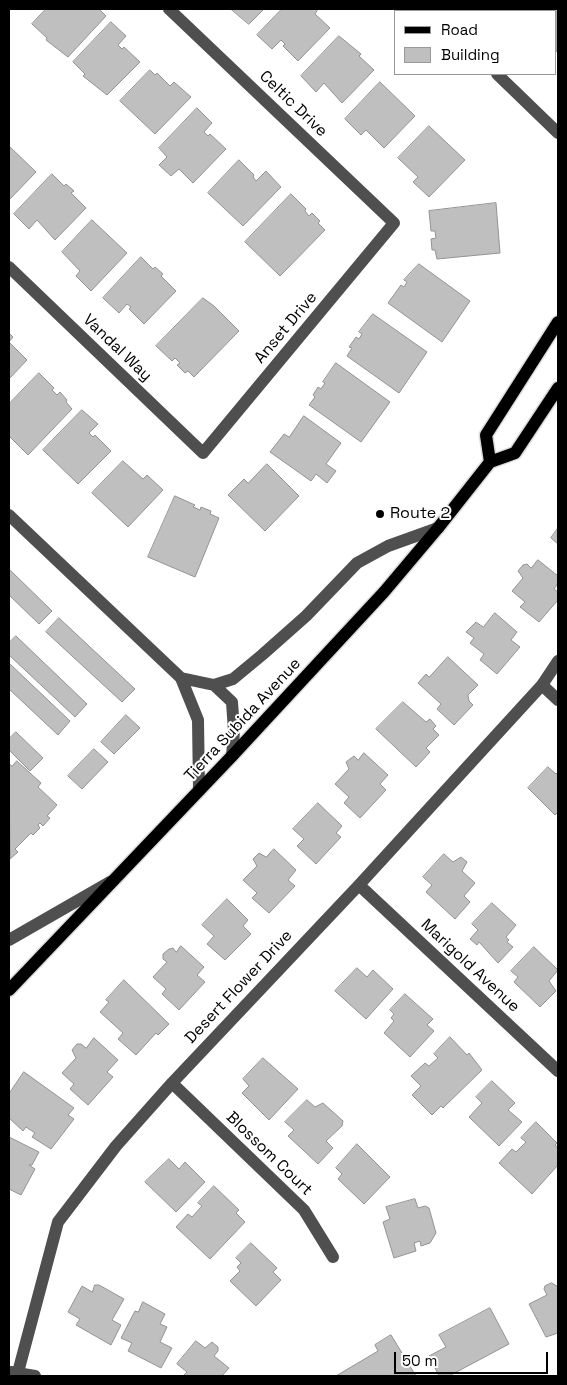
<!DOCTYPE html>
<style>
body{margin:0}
#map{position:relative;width:567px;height:1385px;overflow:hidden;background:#fff;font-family:"Space Grotesk",sans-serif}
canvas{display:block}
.frame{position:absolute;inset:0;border:10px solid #000;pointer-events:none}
.legend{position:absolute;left:394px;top:10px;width:162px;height:65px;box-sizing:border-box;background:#fff;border:1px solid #999;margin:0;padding:6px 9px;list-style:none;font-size:15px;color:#000}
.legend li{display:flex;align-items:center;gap:10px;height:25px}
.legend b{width:25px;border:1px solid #999}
.scale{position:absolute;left:394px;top:1352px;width:154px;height:22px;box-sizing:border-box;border:2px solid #000;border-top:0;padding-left:6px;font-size:15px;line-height:18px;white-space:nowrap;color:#000;-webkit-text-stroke:4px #fff;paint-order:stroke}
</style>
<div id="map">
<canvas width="567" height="1385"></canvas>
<div class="frame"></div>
<ul class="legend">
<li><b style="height:6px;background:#000"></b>Road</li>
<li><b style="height:14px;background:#bfbfbf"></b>Building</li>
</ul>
<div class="scale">50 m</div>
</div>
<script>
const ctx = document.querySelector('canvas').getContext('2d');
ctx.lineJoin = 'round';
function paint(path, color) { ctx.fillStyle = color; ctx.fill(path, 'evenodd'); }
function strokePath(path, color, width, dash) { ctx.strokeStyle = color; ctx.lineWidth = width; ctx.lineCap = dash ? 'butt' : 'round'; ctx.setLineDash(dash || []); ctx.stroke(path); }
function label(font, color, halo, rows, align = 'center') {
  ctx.font = font + ' "Space Grotesk",sans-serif'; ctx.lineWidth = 4; ctx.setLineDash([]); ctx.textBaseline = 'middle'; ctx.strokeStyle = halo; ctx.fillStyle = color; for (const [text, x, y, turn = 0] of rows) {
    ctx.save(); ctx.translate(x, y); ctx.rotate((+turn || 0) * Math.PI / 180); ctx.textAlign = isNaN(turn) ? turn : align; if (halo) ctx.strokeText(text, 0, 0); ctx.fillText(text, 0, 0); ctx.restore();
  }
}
const building = new Path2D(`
 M 46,9 L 99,9 L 106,16 L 68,57 L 46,40 L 47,38 L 32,24 Z
 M 231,9 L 264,9 L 249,24 Z
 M 282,9 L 318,9 L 315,14 L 330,28 L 298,61 L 283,46 L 285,44 L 281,40 L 272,49 L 257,35 Z
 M 548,9 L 558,9 L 558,53 L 556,51 L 556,11 L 546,11 Z
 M 111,22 L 126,36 L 118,45 L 122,49 L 124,47 L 140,62 L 107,95 L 83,76 L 85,74 L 73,62 Z
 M 339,36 L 361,54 L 359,56 L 374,70 L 342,103 L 324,83 L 316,92 L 301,76 Z
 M 150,70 L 155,75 L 157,73 L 170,86 L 174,82 L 191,97 L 155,134 L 120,101 Z
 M 380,82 L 415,116 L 384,148 L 366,130 L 361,135 L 345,119 Z
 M 197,108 L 212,123 L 204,132 L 208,136 L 210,134 L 226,149 L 193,183 L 179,169 L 171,176 L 159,165 L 167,157 L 159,148 Z
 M 429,126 L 465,160 L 429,197 L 413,182 L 418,177 L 398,158 Z
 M 9,146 L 36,172 L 9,200 Z
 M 239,160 L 254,175 L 253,177 L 256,181 L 266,171 L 281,187 L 243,226 L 208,193 Z
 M 52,174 L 64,186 L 66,184 L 74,191 L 71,193 L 86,208 L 55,240 L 37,220 L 29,229 L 14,214 Z
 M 291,194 L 306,209 L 305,211 L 309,216 L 312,213 L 320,221 L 318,223 L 325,230 L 280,276 L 245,242 Z
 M 496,203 L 500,253 L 437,259 L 435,250 L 432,250 L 431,239 L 436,238 L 435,231 L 431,231 L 429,211 Z
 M 92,220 L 127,253 L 91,291 L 76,276 L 80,271 L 62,252 Z
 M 141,257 L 153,269 L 155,267 L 163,274 L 161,276 L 176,291 L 144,324 L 129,309 L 131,307 L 127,304 L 119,313 L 103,298 Z
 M 419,264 L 470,301 L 442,342 L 388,303 L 401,285 L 404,287 L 407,282 L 404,280 Z
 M 203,298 L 214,306 L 239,331 L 194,377 L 188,371 L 185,373 L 177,365 L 180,363 L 175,358 L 172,361 L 156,346 Z
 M 373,314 L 427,352 L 399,393 L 347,356 L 352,348 L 349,347 L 356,337 L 359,339 L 362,334 L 359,332 Z
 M 9,333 L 13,337 L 9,342 L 27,360 L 9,379 Z
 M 336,363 L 390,402 L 361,442 L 309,405 L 315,397 L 313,395 L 318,387 L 321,389 L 325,383 L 323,382 Z
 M 39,373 L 54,388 L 52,390 L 57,395 L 60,392 L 67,400 L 66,402 L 72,409 L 28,455 L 9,436 L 9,404 Z
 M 82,410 L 98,424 L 89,433 L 93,437 L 95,435 L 111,451 L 78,484 L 43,450 Z
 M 304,416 L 341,443 L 326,464 L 336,471 L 327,483 L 316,474 L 311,481 L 270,452 L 284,434 L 289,437 Z
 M 123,461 L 143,479 L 147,475 L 163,490 L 128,527 L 92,493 Z
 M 267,464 L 299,496 L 265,531 L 228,495 L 244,479 L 248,483 Z
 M 175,496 L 195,505 L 193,507 L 200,510 L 201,507 L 211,511 L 210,514 L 219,518 L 195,577 L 148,557 Z
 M 558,528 L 558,544 L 551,538 Z
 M 538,560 L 558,576 L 558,583 L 554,589 L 558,592 L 558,600 L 539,622 L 520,607 L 525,602 L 512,591 L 523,578 L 518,571 L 523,565 L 527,564 L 531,568 Z
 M 9,569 L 52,611 L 39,624 L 9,595 Z
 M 495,613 L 517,632 L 511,640 L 520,647 L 497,674 L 480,660 L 484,654 L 470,643 L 474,638 L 466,632 L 476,622 L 483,627 Z
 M 59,618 L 135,689 L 122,702 L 46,632 Z
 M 16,636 L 87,704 L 75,717 L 9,655 L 9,643 Z
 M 448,657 L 478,685 L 468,695 L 469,701 L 473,705 L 454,725 L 437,709 L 441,704 L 418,683 L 426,674 L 429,677 Z
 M 9,663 L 70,721 L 58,735 L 9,689 Z
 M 403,702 L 426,722 L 430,719 L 436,726 L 433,729 L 439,735 L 426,748 L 430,752 L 416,767 L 376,729 Z
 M 126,715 L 140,728 L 114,754 L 101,742 Z
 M 16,732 L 43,758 L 30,771 L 9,750 L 9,739 Z
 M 94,749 L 108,762 L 82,789 L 68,776 Z
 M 364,753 L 388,775 L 380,784 L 386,790 L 360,818 L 344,803 L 349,797 L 335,784 L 349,769 L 346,762 L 354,756 L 358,760 Z
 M 17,761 L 41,783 L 38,787 L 57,805 L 47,816 L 50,818 L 43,826 L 40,823 L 38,825 L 40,828 L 33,835 L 31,833 L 15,849 L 18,852 L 10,859 L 9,764 L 12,766 Z
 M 548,767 L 556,774 L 558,772 L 558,812 L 555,815 L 528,788 Z
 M 318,803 L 342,826 L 336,833 L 341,837 L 316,864 L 297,846 L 304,839 L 293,829 Z
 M 274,849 L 296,870 L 288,880 L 295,886 L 269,913 L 252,898 L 257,893 L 243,880 L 257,866 L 253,859 L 259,853 L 266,857 Z
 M 444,854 L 453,862 L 461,857 L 467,862 L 462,871 L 475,883 L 464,896 L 470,902 L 455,919 L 426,892 L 432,885 L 423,877 Z
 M 227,899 L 248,920 L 243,926 L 251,934 L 225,960 L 207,944 L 214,936 L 202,925 Z
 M 492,903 L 516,925 L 506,937 L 509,940 L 507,942 L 513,947 L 498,963 L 479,942 L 477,945 L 470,939 L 478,930 L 472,924 Z
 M 181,946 L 204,967 L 197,975 L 205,982 L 179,1010 L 162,994 L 166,989 L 153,977 L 167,962 L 163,959 L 163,954 L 169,949 L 173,948 L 176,952 Z
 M 534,947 L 558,970 L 549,981 L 556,991 L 540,1007 L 514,982 L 518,977 L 511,971 Z
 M 357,968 L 367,977 L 373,970 L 393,989 L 366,1019 L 335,991 Z
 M 124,980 L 169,1024 L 158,1035 L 156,1033 L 136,1055 L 118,1039 L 123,1033 L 100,1012 L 109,1002 L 106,1000 Z
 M 405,994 L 433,1019 L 427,1025 L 434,1031 L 410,1057 L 384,1033 L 394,1021 L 391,1018 L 394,1014 L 390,1010 Z
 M 450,1037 L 467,1055 L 469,1053 L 482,1070 L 443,1108 L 441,1106 L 432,1115 L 412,1095 L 421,1086 L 411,1076 L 425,1063 L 429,1066 L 438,1058 L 434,1054 Z
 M 94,1038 L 118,1060 L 107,1072 L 113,1077 L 88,1105 L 70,1089 L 74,1084 L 62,1073 L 76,1058 L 72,1050 L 77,1044 L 81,1044 L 86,1048 Z
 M 263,1058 L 298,1089 L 269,1120 L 242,1093 L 249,1086 L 243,1079 Z
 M 24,1072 L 74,1108 L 68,1115 L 74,1119 L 51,1149 L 32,1137 L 35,1133 L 26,1127 L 23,1131 L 9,1118 L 9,1094 Z
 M 492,1081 L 515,1103 L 508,1110 L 522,1122 L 499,1146 L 469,1117 L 482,1103 L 476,1097 Z
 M 307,1100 L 315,1107 L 323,1103 L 343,1121 L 342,1126 L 326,1141 L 333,1148 L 318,1164 L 288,1136 L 294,1130 L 285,1122 Z
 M 536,1122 L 557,1143 L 555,1145 L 558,1148 L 558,1165 L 532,1194 L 499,1163 L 512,1149 L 516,1152 L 526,1142 L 521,1138 Z
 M 9,1137 L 39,1152 L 32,1165 L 29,1165 L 35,1169 L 21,1195 L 9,1189 Z
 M 357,1144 L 390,1177 L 364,1204 L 338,1179 L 342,1174 L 336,1168 Z
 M 169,1159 L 179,1169 L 185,1162 L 205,1182 L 176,1212 L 145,1182 Z
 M 214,1186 L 239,1210 L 236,1213 L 245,1222 L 210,1259 L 176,1227 L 188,1214 L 192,1217 L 202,1206 L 198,1203 Z
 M 415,1199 L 418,1208 L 425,1206 L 429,1208 L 436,1233 L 430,1243 L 421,1246 L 420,1241 L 414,1243 L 416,1251 L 394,1258 L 383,1222 L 390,1219 L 386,1207 Z
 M 251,1243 L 277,1268 L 273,1272 L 281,1280 L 256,1306 L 230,1281 L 240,1271 L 237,1267 L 241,1263 L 236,1258 Z
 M 552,1283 L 558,1287 L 558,1333 L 546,1337 L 529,1304 L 547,1295 L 544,1289 L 545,1286 Z
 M 95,1285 L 99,1285 L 124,1299 L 112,1320 L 121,1325 L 111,1345 L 76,1325 L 80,1319 L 68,1312 L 82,1286 L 92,1292 Z
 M 143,1302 L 165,1314 L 160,1324 L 167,1327 L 160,1342 L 172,1348 L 161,1368 L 128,1351 L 132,1343 L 121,1338 L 135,1311 L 138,1312 Z
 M 490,1308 L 509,1344 L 449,1376 L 439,1376 L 429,1356 L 446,1347 L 439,1335 Z
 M 391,1335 L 416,1376 L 336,1376 L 378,1351 L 375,1345 Z
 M 196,1341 L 205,1348 L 212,1342 L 218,1347 L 218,1351 L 214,1356 L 229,1368 L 222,1376 L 183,1376 L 187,1372 L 177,1364 Z`);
paint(building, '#bfbfbf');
strokePath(building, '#939393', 1);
const major = new Path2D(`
 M 490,462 L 486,435 L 558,322
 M 9,990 L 232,756 L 384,592 L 438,528 L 490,462 L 515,453 L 558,388`);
strokePath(major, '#dbdbdb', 15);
strokePath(new Path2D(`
 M 429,9 L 432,11
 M 497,74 L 558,133
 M 9,267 L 203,453 L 394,223 L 169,9
 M 9,515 L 181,678 L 198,720 L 199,790
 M 181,678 L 214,685 L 232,702 L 234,731 L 232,756
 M 214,685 L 233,679 L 262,655 L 306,616 L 357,563 L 388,546 L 438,528
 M 542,685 L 558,700
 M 359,885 L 558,1071
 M 9,940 L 110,882
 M 172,1083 L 304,1210 L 333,1257
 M 11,1372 L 35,1376
 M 17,1376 L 58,1222 L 116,1146 L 172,1083 L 359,885 L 542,685 L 558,661`), '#4f4f4f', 12);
strokePath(major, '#000', 12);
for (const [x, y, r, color] of [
 [380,514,5,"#000"]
]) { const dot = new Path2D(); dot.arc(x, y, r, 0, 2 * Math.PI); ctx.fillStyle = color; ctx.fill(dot); strokePath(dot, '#fff', 2); }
label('16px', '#000', '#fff', [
 ["Celtic Drive",293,104,44],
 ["Anset Drive",286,328,-50],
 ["Vandal Way",117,348,44],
 ["Tierra Subida Avenue",243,720,-47],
 ["Marigold Avenue",470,966,43],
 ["Desert Flower Drive",239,987,-47],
 ["Blossom Court",269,1154,44]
]);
label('16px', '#000', '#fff', [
 ["Route 2",390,514]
], 'left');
</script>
